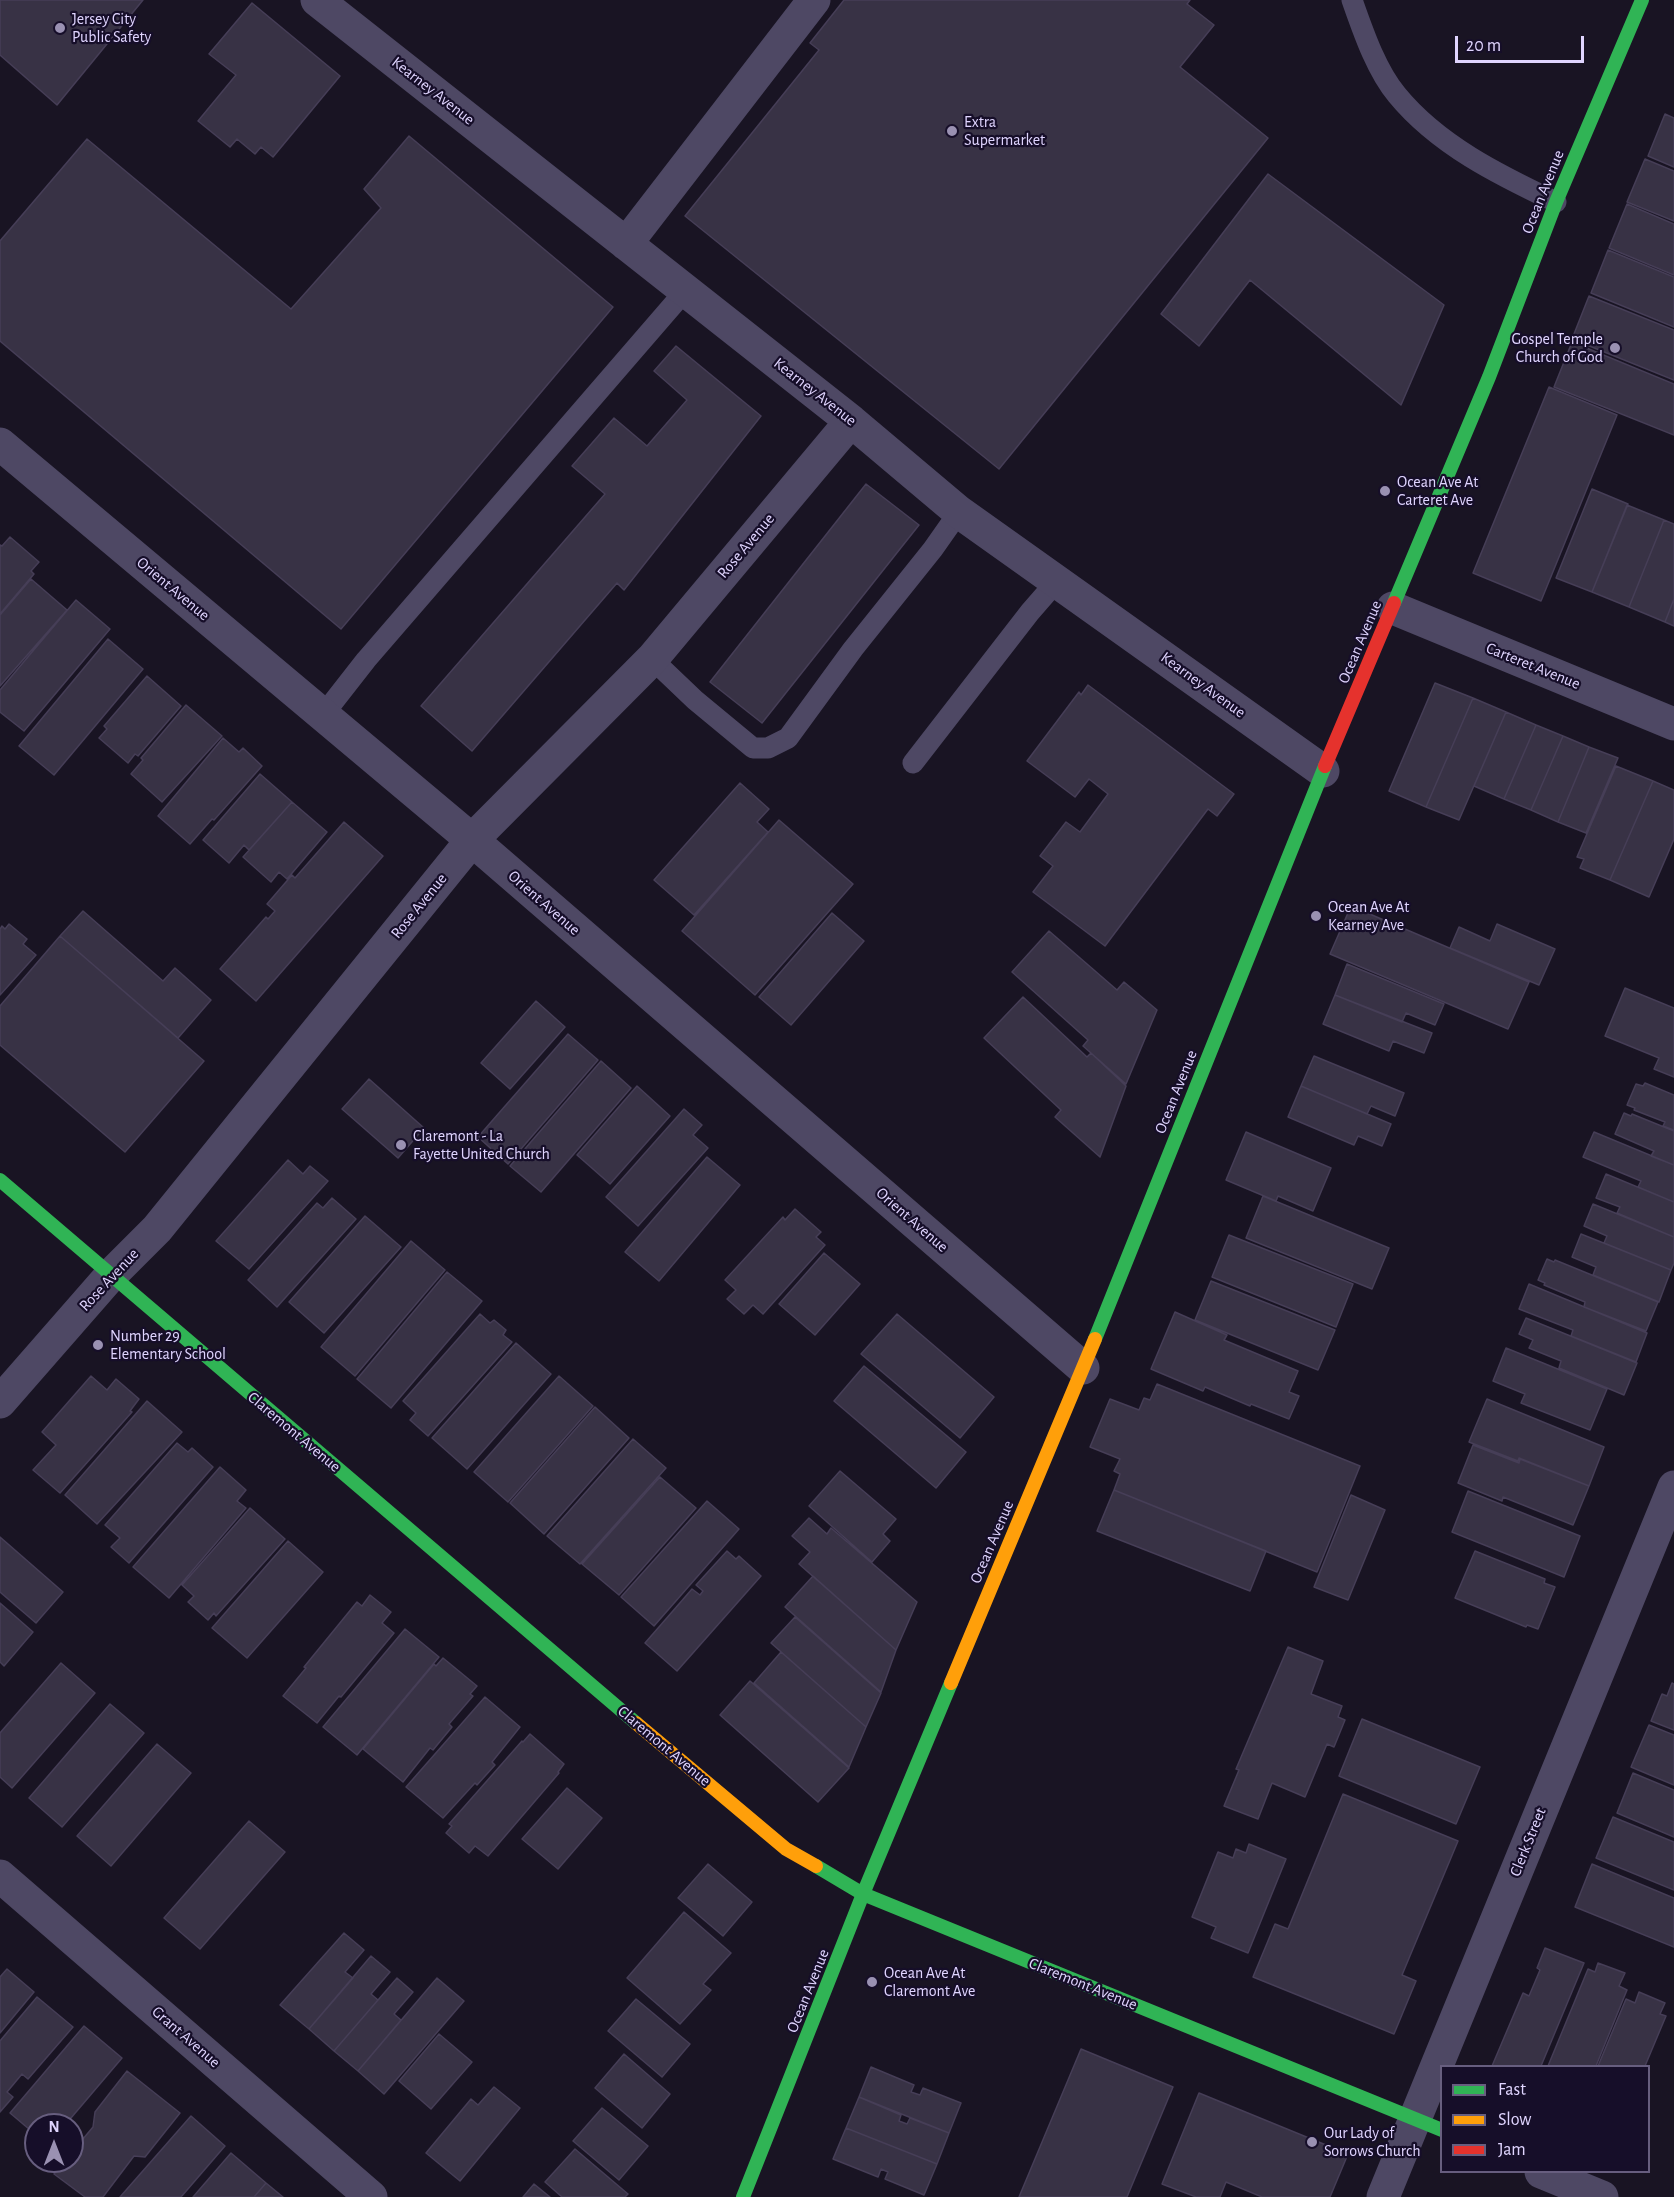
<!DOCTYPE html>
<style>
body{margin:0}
#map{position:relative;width:1674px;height:2197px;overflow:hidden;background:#191423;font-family:"Alegreya Sans",sans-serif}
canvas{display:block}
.legend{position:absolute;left:1440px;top:2065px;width:210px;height:108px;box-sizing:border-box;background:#160e29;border:2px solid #675e7f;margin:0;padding:8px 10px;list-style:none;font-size:18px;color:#e0d5ff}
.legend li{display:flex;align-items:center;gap:12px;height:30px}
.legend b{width:30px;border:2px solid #675e7f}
.north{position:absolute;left:24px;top:2113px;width:60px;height:60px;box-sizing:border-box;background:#160e29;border:2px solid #675e7f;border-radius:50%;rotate:0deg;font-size:16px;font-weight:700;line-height:24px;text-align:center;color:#e0d5ff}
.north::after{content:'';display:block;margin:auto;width:21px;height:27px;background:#9a91b2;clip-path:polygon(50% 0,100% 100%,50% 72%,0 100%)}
.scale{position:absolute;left:1455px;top:36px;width:129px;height:27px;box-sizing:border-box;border:3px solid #e0d5ff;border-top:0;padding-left:8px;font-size:18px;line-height:21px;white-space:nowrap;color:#e0d5ff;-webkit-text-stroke:4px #160e29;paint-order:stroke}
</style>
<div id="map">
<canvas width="1674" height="2197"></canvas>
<ul class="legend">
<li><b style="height:8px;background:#30b455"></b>Fast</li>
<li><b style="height:8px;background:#ff9f0a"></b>Slow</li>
<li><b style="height:8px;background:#e5322d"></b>Jam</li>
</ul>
<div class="north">N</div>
<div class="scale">20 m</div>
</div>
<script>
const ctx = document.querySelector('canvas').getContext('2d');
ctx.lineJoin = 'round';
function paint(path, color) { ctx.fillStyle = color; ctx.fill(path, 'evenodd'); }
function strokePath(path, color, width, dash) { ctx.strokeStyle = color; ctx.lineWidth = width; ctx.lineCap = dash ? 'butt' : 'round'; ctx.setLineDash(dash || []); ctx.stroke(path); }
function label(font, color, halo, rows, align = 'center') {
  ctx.font = font + ' "Alegreya Sans",sans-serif'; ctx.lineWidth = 4.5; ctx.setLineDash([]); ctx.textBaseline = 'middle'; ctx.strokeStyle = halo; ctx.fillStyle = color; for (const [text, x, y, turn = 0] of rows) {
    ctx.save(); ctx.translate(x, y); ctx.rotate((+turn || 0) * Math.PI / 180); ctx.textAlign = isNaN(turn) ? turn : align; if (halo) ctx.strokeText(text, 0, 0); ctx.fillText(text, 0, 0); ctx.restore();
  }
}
const building = new Path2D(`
 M 0,0 L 143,0 L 57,105 L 0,55 Z
 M 844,0 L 1190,0 L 1187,4 L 1214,25 L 1180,67 L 1268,138 L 999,469 L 685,216 L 819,50 L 810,43 Z
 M 252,3 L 340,76 L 273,157 L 261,147 L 255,154 L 237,139 L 230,147 L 198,121 L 236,75 L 209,54 Z
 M 1665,114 L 1674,118 L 1674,167 L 1648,156 Z
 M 409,136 L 613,307 L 341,629 L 0,341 L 0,241 L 87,139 L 291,309 L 381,208 L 364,189 Z
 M 1645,159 L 1674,171 L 1674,221 L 1627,202 Z
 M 1268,174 L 1444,305 L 1401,405 L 1250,280 L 1199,346 L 1161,314 Z
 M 1627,204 L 1674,224 L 1674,275 L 1609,248 Z
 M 1608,250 L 1674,277 L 1674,327 L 1591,293 Z
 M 1589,296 L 1674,330 L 1674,380 L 1572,339 Z
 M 1572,342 L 1674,384 L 1674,435 L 1554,387 Z
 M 676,346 L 761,416 L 624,590 L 617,583 L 472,751 L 421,706 L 605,494 L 572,466 L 614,418 L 647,446 L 687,400 L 654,371 Z
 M 1549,387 L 1617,415 L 1541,601 L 1473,573 Z
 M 866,484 L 919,525 L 762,723 L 710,682 Z
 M 1592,489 L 1628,504 L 1592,592 L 1556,578 Z
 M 1627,505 L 1664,520 L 1629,607 L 1592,592 Z
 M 1664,520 L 1674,524 L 1674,599 L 1665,622 L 1629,607 Z
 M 10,537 L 39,562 L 31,571 L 34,574 L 0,614 L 0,545 L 2,546 Z
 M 31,579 L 67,610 L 0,686 L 0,615 Z
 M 1674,599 L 1674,626 L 1665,622 Z
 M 76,600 L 110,629 L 24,731 L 0,712 L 0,690 Z
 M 108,639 L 143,669 L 54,775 L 19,746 Z
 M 147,676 L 181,706 L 138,756 L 135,754 L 128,763 L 99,738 L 107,729 L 104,726 Z
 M 1435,683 L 1473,698 L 1426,807 L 1389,791 Z
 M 1088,685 L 1234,794 L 1217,816 L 1208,809 L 1105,946 L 1033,892 L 1053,866 L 1040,856 L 1066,822 L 1080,832 L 1108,794 L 1089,779 L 1075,797 L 1027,761 L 1079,692 L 1081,695 Z
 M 1473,698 L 1506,712 L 1459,820 L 1426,807 Z
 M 186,705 L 222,736 L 162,802 L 131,774 L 143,760 L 141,758 Z
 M 1506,712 L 1536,725 L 1504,799 L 1474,786 Z
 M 1536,725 L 1563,736 L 1531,810 L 1504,799 Z
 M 1563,736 L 1589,747 L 1558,822 L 1531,810 Z
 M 223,738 L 239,752 L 243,748 L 262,766 L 214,820 L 212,819 L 190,844 L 158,816 Z
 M 1589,747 L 1618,758 L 1586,833 L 1558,822 Z
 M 1616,766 L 1653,781 L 1610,880 L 1580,868 L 1584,859 L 1577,857 Z
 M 260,774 L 292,802 L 249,850 L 244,845 L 229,863 L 203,840 Z
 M 1653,781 L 1674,790 L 1674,839 L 1649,897 L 1610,880 Z
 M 740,783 L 769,809 L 757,822 L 768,832 L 694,915 L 654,880 Z
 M 292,802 L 327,832 L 287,879 L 279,872 L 271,882 L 243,857 Z
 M 779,820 L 853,884 L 755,995 L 682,931 Z
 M 344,822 L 383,856 L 256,1001 L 220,969 L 266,917 L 268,919 L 275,911 L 267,904 L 292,875 L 295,878 Z
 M 1351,906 L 1529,982 L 1508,1029 L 1330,954 Z
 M 83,911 L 163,981 L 175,968 L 211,1000 L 178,1038 L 60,936 Z
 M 832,913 L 864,941 L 791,1025 L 759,997 Z
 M 9,924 L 27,939 L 23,944 L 36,955 L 0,995 L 0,929 L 2,926 L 5,929 Z
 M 1497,924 L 1555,949 L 1539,985 L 1450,948 L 1459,927 L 1490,941 Z
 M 1049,931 L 1117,990 L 1124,982 L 1157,1010 L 1126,1084 L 1083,1046 L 1088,1040 L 1012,972 Z
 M 60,936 L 204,1061 L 125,1152 L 0,1045 L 0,1006 Z
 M 1347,964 L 1444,1004 L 1435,1025 L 1406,1013 L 1402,1022 L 1335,995 Z
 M 1625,988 L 1674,1008 L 1674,1077 L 1654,1069 L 1659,1058 L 1605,1036 Z
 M 1335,995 L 1432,1033 L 1424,1053 L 1393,1041 L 1389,1051 L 1323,1024 Z
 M 1023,997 L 1087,1057 L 1091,1053 L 1126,1086 L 1100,1157 L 1055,1117 L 1061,1110 L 984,1038 Z
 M 536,1001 L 565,1027 L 510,1089 L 481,1063 Z
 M 568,1034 L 598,1060 L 508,1164 L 478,1137 Z
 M 1314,1056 L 1404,1093 L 1395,1116 L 1371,1106 L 1367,1114 L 1301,1086 Z
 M 601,1061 L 631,1088 L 541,1192 L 510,1166 Z
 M 369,1079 L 424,1128 L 398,1158 L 342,1109 Z
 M 1645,1083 L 1674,1095 L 1674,1130 L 1663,1126 L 1665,1122 L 1634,1110 L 1635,1108 L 1627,1105 L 1636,1084 L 1643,1086 Z
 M 637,1086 L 670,1116 L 610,1184 L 577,1155 Z
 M 1301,1086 L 1391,1124 L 1382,1146 L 1358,1136 L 1354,1145 L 1288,1117 Z
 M 684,1109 L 702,1125 L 693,1135 L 708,1148 L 638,1226 L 606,1197 Z
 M 1624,1113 L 1631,1116 L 1632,1114 L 1674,1131 L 1674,1165 L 1651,1156 L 1654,1151 L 1615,1134 Z
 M 1246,1132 L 1331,1168 L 1313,1211 L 1278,1196 L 1276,1201 L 1226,1180 Z
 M 1594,1132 L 1674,1165 L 1674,1202 L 1638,1187 L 1641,1181 L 1583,1157 Z
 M 707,1157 L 740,1185 L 659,1281 L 625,1252 Z
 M 288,1160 L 303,1174 L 310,1166 L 328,1181 L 249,1269 L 216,1241 Z
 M 1606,1174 L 1674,1202 L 1674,1237 L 1617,1213 L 1620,1207 L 1596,1198 Z
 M 1263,1196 L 1389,1248 L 1372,1289 L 1246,1238 Z
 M 332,1198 L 356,1219 L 277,1307 L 248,1280 L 317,1203 L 323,1208 Z
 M 1593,1204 L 1674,1237 L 1674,1263 L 1671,1270 L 1604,1243 L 1607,1236 L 1584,1226 Z
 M 795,1209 L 821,1232 L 816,1237 L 825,1245 L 763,1314 L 753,1305 L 744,1314 L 727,1299 L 736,1290 L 725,1280 L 783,1217 L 785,1220 Z
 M 365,1216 L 401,1247 L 324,1333 L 289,1302 Z
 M 1581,1234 L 1671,1270 L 1659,1302 L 1593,1275 L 1596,1267 L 1572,1257 Z
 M 1229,1235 L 1353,1284 L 1336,1327 L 1212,1277 Z
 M 411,1241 L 445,1270 L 355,1376 L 321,1347 Z
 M 824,1253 L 860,1284 L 815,1335 L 779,1304 Z
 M 1547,1259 L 1554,1262 L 1555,1260 L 1658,1302 L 1646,1331 L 1584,1307 L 1585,1302 L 1544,1285 L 1545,1283 L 1538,1280 Z
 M 447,1272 L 482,1301 L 391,1408 L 357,1379 Z
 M 1211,1281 L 1335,1330 L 1318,1370 L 1195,1320 Z
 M 1529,1284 L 1647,1333 L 1636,1362 L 1571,1336 L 1573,1330 L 1519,1309 Z
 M 1175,1312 L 1227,1335 L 1224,1340 L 1298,1371 L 1289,1392 L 1299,1396 L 1289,1419 L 1251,1404 L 1250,1406 L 1205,1387 L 1203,1391 L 1151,1369 Z
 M 480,1314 L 490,1323 L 494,1320 L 506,1330 L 503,1335 L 512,1342 L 428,1436 L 410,1420 L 416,1413 L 403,1401 Z
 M 897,1314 L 994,1397 L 960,1438 L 861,1354 Z
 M 1526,1318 L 1637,1363 L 1624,1395 L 1559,1368 L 1561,1361 L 1529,1348 L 1533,1340 L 1519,1334 Z
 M 516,1343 L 551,1374 L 467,1469 L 432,1438 Z
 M 1506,1348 L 1607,1389 L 1590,1430 L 1521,1403 L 1525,1394 L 1493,1381 Z
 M 864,1366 L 966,1452 L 936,1488 L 834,1401 Z
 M 91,1376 L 107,1390 L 116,1379 L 139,1399 L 130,1411 L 132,1412 L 60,1493 L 33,1470 L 56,1445 L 42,1432 Z
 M 559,1376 L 593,1406 L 508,1502 L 474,1472 Z
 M 1157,1384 L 1360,1466 L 1317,1572 L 1114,1490 L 1120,1474 L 1114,1471 L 1120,1459 L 1090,1447 L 1110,1399 L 1139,1410 L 1144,1398 L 1150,1400 Z
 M 1487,1399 L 1604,1447 L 1589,1486 L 1519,1458 L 1518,1461 L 1469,1442 Z
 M 147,1401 L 182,1432 L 97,1524 L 65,1495 Z
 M 595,1407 L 629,1438 L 544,1534 L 510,1503 Z
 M 633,1439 L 666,1468 L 580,1564 L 547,1536 Z
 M 177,1443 L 188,1452 L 192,1448 L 213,1467 L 129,1563 L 111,1547 L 120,1538 L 105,1525 Z
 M 1473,1445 L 1519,1463 L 1520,1459 L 1589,1486 L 1573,1525 L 1503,1497 L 1502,1501 L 1458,1483 Z
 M 220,1467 L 246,1490 L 237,1501 L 246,1508 L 169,1598 L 133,1567 Z
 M 840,1471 L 896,1519 L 883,1534 L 890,1541 L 872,1562 L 809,1506 Z
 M 660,1477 L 696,1508 L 619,1595 L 582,1564 Z
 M 1114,1490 L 1266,1551 L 1250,1591 L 1097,1531 Z
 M 1468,1491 L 1580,1536 L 1564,1577 L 1452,1532 Z
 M 1351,1495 L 1385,1510 L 1348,1600 L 1314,1587 Z
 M 707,1501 L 739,1529 L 654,1626 L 621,1597 Z
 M 250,1508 L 285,1539 L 216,1616 L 214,1613 L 208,1620 L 188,1602 L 194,1596 L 182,1585 Z
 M 809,1518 L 827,1534 L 831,1528 L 917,1602 L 896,1650 L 799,1564 L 810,1552 L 792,1536 Z
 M 0,1537 L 63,1592 L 36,1623 L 0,1592 Z
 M 288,1541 L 323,1572 L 247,1658 L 212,1628 Z
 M 727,1551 L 736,1559 L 739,1556 L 761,1576 L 677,1671 L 645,1643 L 692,1589 L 700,1595 L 703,1591 L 696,1585 Z
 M 1475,1551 L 1545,1579 L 1544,1583 L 1555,1587 L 1538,1629 L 1527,1625 L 1526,1627 L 1455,1598 Z
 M 813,1576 L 896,1650 L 881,1692 L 785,1607 Z
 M 370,1595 L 391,1612 L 382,1623 L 394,1633 L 341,1697 L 339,1696 L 317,1723 L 283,1696 L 306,1668 L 304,1667 L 357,1602 L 362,1606 Z
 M 0,1603 L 33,1632 L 4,1666 L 0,1662 Z
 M 795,1617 L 881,1693 L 866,1727 L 771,1643 Z
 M 405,1629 L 439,1657 L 357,1755 L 323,1727 Z
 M 1288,1647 L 1323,1661 L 1311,1694 L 1342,1706 L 1338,1717 L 1345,1720 L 1334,1747 L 1327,1744 L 1305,1797 L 1272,1783 L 1258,1819 L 1224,1806 L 1239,1770 L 1236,1769 Z
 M 781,1652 L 866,1727 L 849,1767 L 754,1683 Z
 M 443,1658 L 477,1686 L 470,1694 L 473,1696 L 449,1724 L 452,1727 L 433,1750 L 430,1748 L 403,1782 L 363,1749 L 434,1664 L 436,1666 Z
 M 61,1663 L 95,1693 L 12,1788 L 0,1777 L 0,1733 Z
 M 750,1681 L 849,1768 L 818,1802 L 720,1715 Z
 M 1672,1683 L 1674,1684 L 1674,1730 L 1651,1721 L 1662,1694 L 1667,1696 Z
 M 485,1697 L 520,1727 L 492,1762 L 495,1765 L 477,1785 L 475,1783 L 443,1818 L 406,1787 Z
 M 110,1704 L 144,1733 L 62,1827 L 29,1798 Z
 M 1362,1719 L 1480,1767 L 1456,1824 L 1339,1776 Z
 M 1649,1725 L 1674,1735 L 1674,1785 L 1631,1767 Z
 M 530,1734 L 564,1764 L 558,1772 L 559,1773 L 488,1856 L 475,1846 L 469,1853 L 446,1833 L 452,1826 L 449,1824 L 522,1741 L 523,1742 Z
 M 157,1744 L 191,1773 L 111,1866 L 77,1836 Z
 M 1633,1773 L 1674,1790 L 1674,1837 L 1617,1813 Z
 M 567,1788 L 602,1818 L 558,1869 L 522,1839 Z
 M 1343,1794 L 1458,1841 L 1402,1975 L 1416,1981 L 1394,2034 L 1253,1977 L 1275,1924 L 1288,1929 Z
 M 1613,1817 L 1674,1842 L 1674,1890 L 1596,1858 Z
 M 249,1821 L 285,1852 L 200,1949 L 164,1918 Z
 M 1249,1844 L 1286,1859 L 1248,1953 L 1211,1938 L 1216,1927 L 1192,1917 L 1218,1852 L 1233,1858 L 1236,1849 L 1246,1853 Z
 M 708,1864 L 752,1902 L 723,1936 L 678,1898 Z
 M 1592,1864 L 1674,1898 L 1674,1947 L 1575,1907 Z
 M 684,1912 L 731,1953 L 703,1984 L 711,1990 L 680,2024 L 627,1978 Z
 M 344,1933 L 364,1950 L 345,1972 L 353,1978 L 309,2029 L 280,2005 Z
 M 1545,1948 L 1584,1963 L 1541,2066 L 1492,2066 L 1523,1993 L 1529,1996 L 1540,1970 L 1537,1968 Z
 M 371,1956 L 390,1972 L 371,1994 L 378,2000 L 334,2051 L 309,2029 Z
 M 1598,1963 L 1625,1973 L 1619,1986 L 1627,1990 L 1596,2066 L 1548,2066 L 1588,1969 L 1595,1972 Z
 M 7,1969 L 34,1992 L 0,2033 L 0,1977 Z
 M 397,1978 L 413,1992 L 394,2014 L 401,2020 L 358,2071 L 334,2051 Z
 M 437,1978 L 464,2001 L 384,2094 L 358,2071 Z
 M 1639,1992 L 1665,2003 L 1660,2014 L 1666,2016 L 1645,2066 L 1598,2066 L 1626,1999 L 1635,2003 Z
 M 37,1997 L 73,2027 L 28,2079 L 22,2074 L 7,2092 L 13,2097 L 0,2112 L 0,2041 Z
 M 636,1999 L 690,2044 L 662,2077 L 608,2031 Z
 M 84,2026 L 122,2058 L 65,2125 L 36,2125 L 36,2135 L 10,2113 Z
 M 439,2034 L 472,2062 L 431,2109 L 399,2081 Z
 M 1081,2049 L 1173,2087 L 1127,2197 L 1019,2197 Z
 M 624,2054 L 670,2094 L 642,2128 L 595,2088 Z
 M 871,2067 L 914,2085 L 911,2092 L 920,2095 L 923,2088 L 961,2103 L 949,2133 L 859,2097 Z
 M 127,2071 L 180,2113 L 145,2157 L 134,2156 L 103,2197 L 85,2197 L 54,2174 L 65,2161 L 72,2161 L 72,2152 L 93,2127 L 95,2112 Z
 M 494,2087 L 520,2108 L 460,2181 L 426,2153 L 471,2099 L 478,2105 Z
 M 1199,2093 L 1348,2154 L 1330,2197 L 1262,2197 L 1226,2182 L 1220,2197 L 1196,2197 L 1162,2184 Z
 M 859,2097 L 901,2115 L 899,2121 L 907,2124 L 910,2118 L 949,2133 L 937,2164 L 846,2128 Z
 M 602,2108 L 648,2146 L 619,2180 L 573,2141 Z
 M 191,2116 L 225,2146 L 181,2197 L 120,2197 Z
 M 846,2128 L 937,2164 L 924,2195 L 885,2179 L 888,2172 L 881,2169 L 878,2177 L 833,2159 Z
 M 575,2149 L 628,2194 L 625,2197 L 562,2197 L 545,2182 Z
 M 231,2153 L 266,2183 L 254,2197 L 193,2197 Z
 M 266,2183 L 283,2197 L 254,2197 Z
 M 534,2184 L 550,2197 L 523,2197 Z`);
paint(building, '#383245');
strokePath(building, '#463e57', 1.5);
strokePath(new Path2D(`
 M 1352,0 C 1363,31 1376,70 1397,95 C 1438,145 1499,175 1556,202
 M 652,659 L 695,700 L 753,748 L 768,748 L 788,738 L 853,649 L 933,549 L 959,512
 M 323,715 L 366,660 L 685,291
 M 913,763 L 1030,612 L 1057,581`), '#4e4864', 21);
strokePath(new Path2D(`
 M 317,0 L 851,421 L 959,512 L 1323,771
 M 626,244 L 814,0
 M 0,444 L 472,840 L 1083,1368
 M 1393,608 L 1674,724
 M 0,1402 L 111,1275 L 157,1229 L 472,840 L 652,659 L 851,421
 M 0,1876 L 371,2197
 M 1541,2172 L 1602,2197
 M 1383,2197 L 1674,1487`), '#4e4864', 33);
strokePath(new Path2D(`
 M 1394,603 L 1489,377 L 1556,202 L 1642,0
 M 0,1180 L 636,1723
 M 1095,1339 L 1325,766
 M 816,1866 L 863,1894 L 1442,2130
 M 743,2197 L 863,1894 L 951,1683`), '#30b455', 14);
strokePath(new Path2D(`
 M 951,1683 L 1095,1339
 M 636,1723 L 786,1849 L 816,1866`), '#ff9f0a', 14);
strokePath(new Path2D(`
 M 1325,766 L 1394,603`), '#e5322d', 14);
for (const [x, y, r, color] of [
 [60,28,6,"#9a91b2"],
 [952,131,6,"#9a91b2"],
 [1615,348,6,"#9a91b2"],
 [1385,491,6,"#9a91b2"],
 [1316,916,6,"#9a91b2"],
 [401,1145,6,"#9a91b2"],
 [98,1345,6,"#9a91b2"],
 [872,1982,6,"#9a91b2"],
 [1312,2142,6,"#9a91b2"]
]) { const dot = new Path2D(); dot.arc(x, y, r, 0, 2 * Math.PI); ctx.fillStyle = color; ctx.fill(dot); strokePath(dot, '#160e29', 2); }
label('16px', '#e0d5ff', '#160e29', [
 ["Jersey City",72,19],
 ["Public Safety",72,37],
 ["Extra",964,122],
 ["Supermarket",964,140],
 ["Gospel Temple",1603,339,"right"],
 ["Church of God",1603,357,"right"],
 ["Ocean Ave At",1397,482],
 ["Carteret Ave",1397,500],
 ["Ocean Ave At",1328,907],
 ["Kearney Ave",1328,925],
 ["Claremont - La",413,1136],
 ["Fayette United Church",413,1154],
 ["Number 29",110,1336],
 ["Elementary School",110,1354],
 ["Ocean Ave At",884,1973],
 ["Claremont Ave",884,1991],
 ["Our Lady of",1324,2133],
 ["Sorrows Church",1324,2151]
], 'left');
label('16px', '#e0d5ff', '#160e29', [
 ["Kearney Avenue",433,91,38],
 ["Ocean Avenue",1543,192,-68],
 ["Kearney Avenue",815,392,38],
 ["Rose Avenue",746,546,-50],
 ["Orient Avenue",173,589,40],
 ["Ocean Avenue",1360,642,-67],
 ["Carteret Avenue",1533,666,22],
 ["Kearney Avenue",1203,685,36],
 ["Orient Avenue",544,903,41],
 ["Rose Avenue",419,906,-51],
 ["Ocean Avenue",1176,1092,-68],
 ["Orient Avenue",912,1220,41],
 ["Rose Avenue",109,1280,-47],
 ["Claremont Avenue",294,1432,40],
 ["Ocean Avenue",992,1542,-67],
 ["Claremont Avenue",664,1746,40],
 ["Clerk Street",1528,1842,-68],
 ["Claremont Avenue",1083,1984,22],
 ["Ocean Avenue",808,1991,-68],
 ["Grant Avenue",186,2037,41]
]);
</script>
